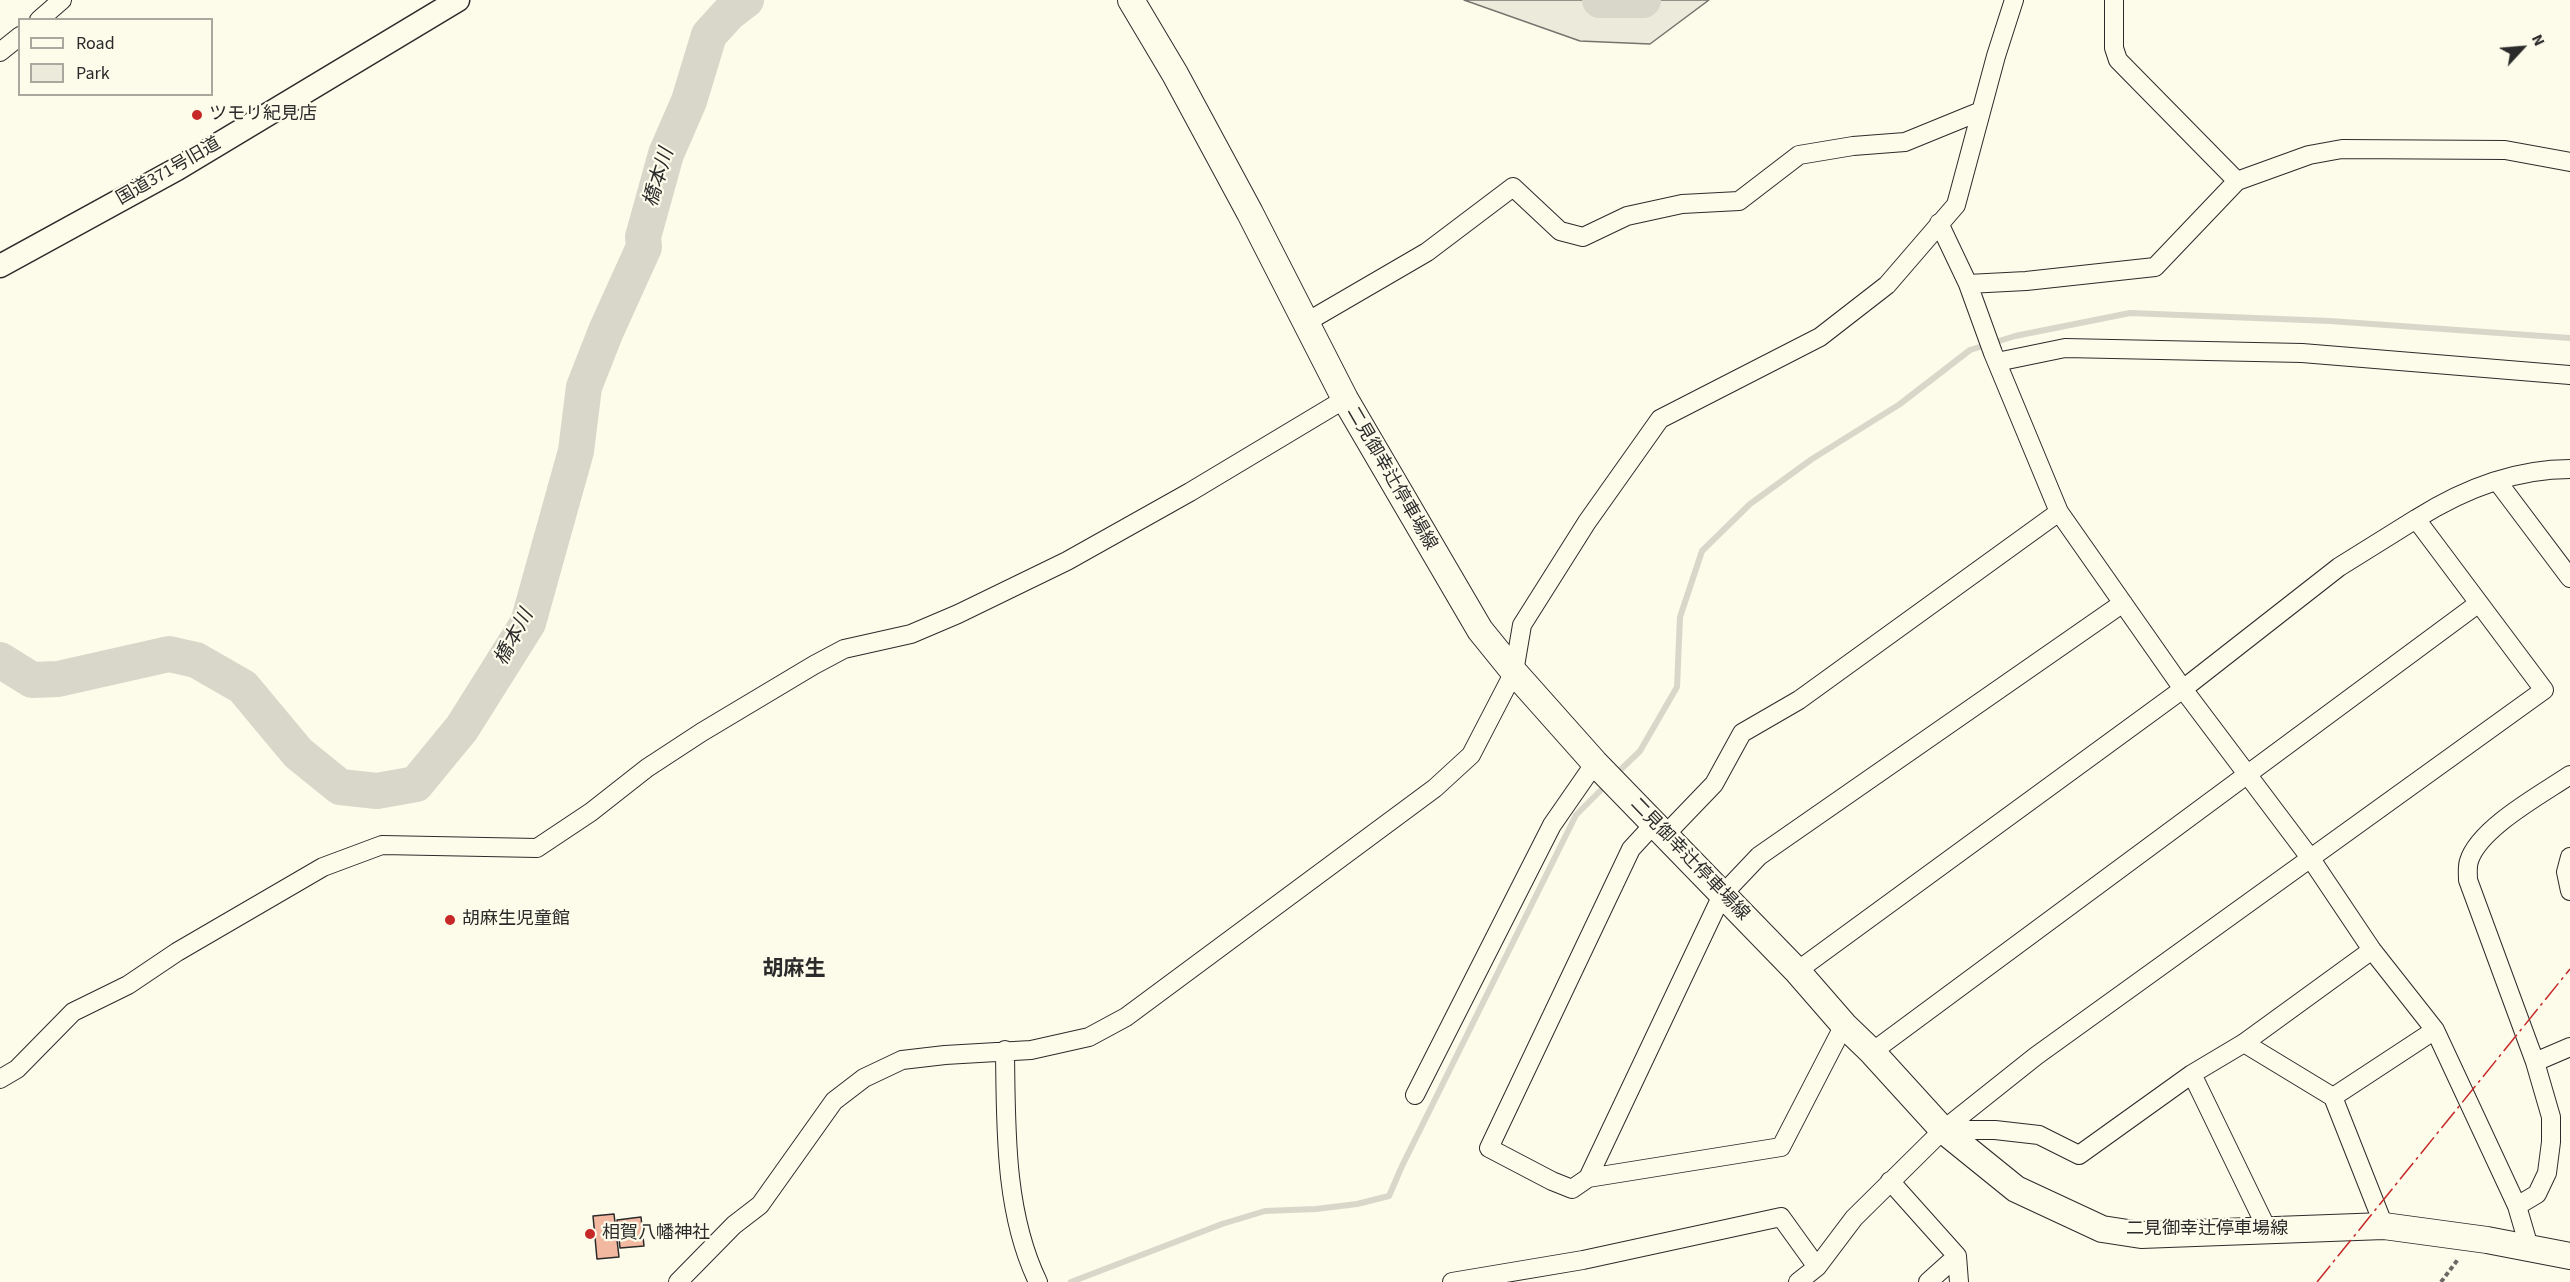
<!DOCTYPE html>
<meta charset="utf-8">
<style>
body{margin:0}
#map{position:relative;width:2570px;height:1282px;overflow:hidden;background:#fdfbea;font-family:"Source Sans 3",sans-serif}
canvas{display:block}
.legend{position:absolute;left:18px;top:18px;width:195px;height:78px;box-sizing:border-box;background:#fdfbea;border:2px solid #a9a89e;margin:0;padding:8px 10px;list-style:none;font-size:18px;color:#2b2b2b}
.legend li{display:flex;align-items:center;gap:12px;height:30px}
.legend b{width:30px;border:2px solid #a9a89e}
.north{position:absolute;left:2492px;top:18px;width:60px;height:60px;-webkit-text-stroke:4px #fdfbea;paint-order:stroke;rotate:64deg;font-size:16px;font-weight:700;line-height:24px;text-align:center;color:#2b2b2b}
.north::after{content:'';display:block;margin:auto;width:21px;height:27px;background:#2b2b2b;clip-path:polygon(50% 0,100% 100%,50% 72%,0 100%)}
</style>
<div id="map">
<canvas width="2570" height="1282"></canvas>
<ul class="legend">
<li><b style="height:8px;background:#fdfbea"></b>Road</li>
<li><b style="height:16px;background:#ecebdb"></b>Park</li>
</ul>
<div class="north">N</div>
</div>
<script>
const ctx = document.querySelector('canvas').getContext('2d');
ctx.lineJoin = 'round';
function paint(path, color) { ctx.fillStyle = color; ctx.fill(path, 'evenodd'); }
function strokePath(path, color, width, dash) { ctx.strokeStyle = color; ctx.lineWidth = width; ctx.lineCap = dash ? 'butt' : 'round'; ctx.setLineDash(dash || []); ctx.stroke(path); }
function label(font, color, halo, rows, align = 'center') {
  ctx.font = font + ' "Source Sans 3","Noto Sans JP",sans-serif'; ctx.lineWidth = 4.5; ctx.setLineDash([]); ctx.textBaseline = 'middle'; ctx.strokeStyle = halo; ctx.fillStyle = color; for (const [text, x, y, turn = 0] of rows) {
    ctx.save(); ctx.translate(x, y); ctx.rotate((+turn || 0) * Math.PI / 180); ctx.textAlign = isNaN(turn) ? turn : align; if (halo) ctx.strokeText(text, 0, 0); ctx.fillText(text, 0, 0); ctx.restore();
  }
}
const green = new Path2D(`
 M 1464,0 L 1709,0 L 1650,44 L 1580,41 Z`);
paint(green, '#ecebdb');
strokePath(green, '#74746e', 1.5);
strokePath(new Path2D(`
 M 1614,776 L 1640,751 L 1677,687 L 1680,617 L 1702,551 L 1750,504 L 1812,459 L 1900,404 L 1970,350 L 2015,336 L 2130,313 L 2330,321 L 2570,338
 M 1071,1282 L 1222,1224 L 1265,1211 L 1316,1209 L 1357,1204 L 1389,1196 L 1402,1166 L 1576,815 L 1607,784`), '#d8d7c9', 6);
strokePath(new Path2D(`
 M 1600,0 L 1643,0
 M 0,660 L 32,680 L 58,679 L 169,654 L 196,660 L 243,687 L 298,753 L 340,787 L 377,791 L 416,784 L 462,728 L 528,623 L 576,451 L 584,387 L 606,331 L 644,247 L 643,237 L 666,154 L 689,101 L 709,35 L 729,13 L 746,0`), '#d8d7c9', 36);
const building = new Path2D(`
 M 614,1214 L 619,1257 L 597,1259 L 593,1216 Z
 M 641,1217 L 644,1246 L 620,1248 L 617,1220 Z`);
paint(building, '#f2b8a0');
strokePath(building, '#2b2b2b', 1.5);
const minor = new Path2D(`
 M 2114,0 L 2114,48 L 2118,60 L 2237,181
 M 39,20 L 62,0
 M 0,52 L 20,36
 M 1939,223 L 1968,284 L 1993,353 L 2059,512 L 2183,689 L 2311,859 L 2372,950 L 2435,1030 L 2517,1206 L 2529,1247
 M 1968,284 L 2026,281 L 2155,267 L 2237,181 L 2309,155 L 2342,149 L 2505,150 L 2570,162
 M 1305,323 L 1427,252 L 1513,187 L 1560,231 L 1583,237 L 1627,216 L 1682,204 L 1739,201 L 1799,155 L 1853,146 L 1905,142 L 1981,111
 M 1997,362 L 2065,348 L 2302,353 L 2570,375
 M 2497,481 L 2570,578
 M 2416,519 C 2462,490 2516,469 2570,469
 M 1665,835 L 1714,784 L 1742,733 L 1799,700 L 2059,512
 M 2570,857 L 2566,872 L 2570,891
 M 1797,971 L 2183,689 L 2339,567 L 2416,519 L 2544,690 L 2036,1056 L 1943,1130 L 1854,1218 L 1817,1267 L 1798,1282
 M 1844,1025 L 1781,1147 L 1588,1178 L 1722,895 L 1759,856 L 2123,603
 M 2244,1043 L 2333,1097 L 2384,1226
 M 1005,1050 C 1006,1127 1004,1212 1038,1282
 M 1872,1052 L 2479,603
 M 2535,1062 L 2570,1047
 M 2192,1074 L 2268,1231
 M 0,1079 L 17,1069 L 73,1012 L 128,985 L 177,952 L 323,867 L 382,845 L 537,848 L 591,812 L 647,768 L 702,732 L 814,665 L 844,649 L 911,634 L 958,614 L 1067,561 L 1190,492 L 1345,399
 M 1415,1095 L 1552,825 L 1595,763
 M 2333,1097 L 2435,1030
 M 1943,1130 L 1995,1130 L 2039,1135 L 2079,1155 L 2192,1074 L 2244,1043 L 2372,950
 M 1588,1178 L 1572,1189 L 1552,1181 L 1489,1148 L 1631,849 L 1654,824
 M 1890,1181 L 1957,1256 L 1959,1282
 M 2517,1206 L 2537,1194 L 2547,1173 L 2551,1142 L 2551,1117 L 2535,1062 L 2468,880 C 2468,874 2467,867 2469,861 C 2479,828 2542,794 2570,775
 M 678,1282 L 734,1225 L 760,1205 L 834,1101 L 864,1078 L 902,1060 L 945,1055 L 1031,1050 L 1089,1037 L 1126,1017 L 1435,788 L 1471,755 L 1514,672 L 1522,625 L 1587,522 L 1660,419 L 1820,337 L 1887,285 L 1956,205 L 1996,56 L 2014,0
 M 1452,1282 L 1583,1260 L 1781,1217 L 1817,1267
 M 1928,1282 L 1957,1256`);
const tertiary = new Path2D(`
 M 0,266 L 177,169 L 458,0`);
const secondary = new Path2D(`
 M 1131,0 L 1175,74 L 1250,213 L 1345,399 L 1480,630 L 1514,672 L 1595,763 L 1797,971 L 1844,1025 L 1872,1052 L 1943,1130 L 2016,1189 L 2102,1229 L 2141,1235 L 2384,1226 L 2487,1240 L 2570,1256`);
strokePath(minor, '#2b2b2b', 20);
strokePath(tertiary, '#2b2b2b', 25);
strokePath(secondary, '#2b2b2b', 28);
strokePath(new Path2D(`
 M 2441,1282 L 2459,1258`), '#6a6964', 4, [4.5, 3]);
strokePath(minor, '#fdfbea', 18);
strokePath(tertiary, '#fdfbea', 22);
strokePath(secondary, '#fdfbea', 26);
strokePath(new Path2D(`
 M 2317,1282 L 2570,969`), '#c62828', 1.5, [21, 4.5, 3, 4.5]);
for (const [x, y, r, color] of [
 [197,115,6,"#c62828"],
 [450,920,6,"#c62828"],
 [590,1234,6,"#c62828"]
]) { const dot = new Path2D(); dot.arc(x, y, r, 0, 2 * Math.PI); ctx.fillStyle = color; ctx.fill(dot); strokePath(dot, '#fdfbea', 2); }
label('18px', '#2b2b2b', '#fdfbea', [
 ["ツモリ紀見店",209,115],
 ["胡麻生児童館",462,920],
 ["相賀八幡神社",602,1234]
], 'left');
label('18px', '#2b2b2b', '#fdfbea', [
 ["国道371号旧道",169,172,-30],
 ["二見御幸辻停車場線",1391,479,60],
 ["二見御幸辻停車場線",1689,860,46],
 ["二見御幸辻停車場線",2207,1230]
]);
label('italic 20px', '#2b2b2b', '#fdfbea', [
 ["橋本川",660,178,-73],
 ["橋本川",515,638,-62]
]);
label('bold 21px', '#2b2b2b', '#fdfbea', [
 ["胡麻生",794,970]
]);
</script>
